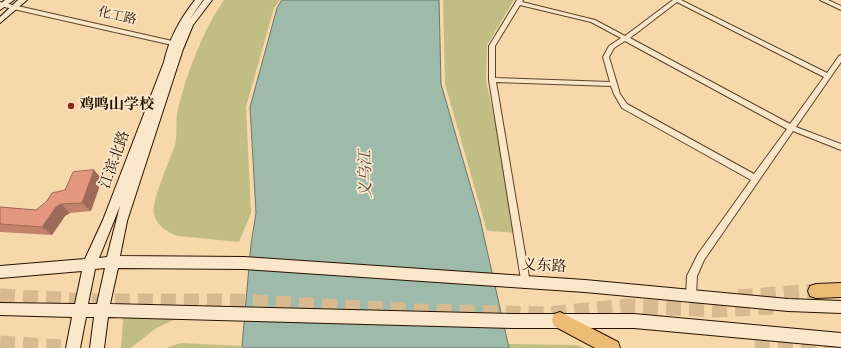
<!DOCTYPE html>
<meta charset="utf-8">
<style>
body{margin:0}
canvas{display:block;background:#f7d8ab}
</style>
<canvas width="841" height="348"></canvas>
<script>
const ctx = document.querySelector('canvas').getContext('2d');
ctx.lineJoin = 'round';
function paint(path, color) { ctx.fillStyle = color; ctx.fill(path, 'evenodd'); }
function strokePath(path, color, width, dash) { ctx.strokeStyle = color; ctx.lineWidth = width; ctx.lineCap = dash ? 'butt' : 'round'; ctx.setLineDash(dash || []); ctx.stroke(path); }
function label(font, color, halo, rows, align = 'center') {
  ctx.font = font + ' "IM FELL English","Noto Serif SC",serif'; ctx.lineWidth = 3.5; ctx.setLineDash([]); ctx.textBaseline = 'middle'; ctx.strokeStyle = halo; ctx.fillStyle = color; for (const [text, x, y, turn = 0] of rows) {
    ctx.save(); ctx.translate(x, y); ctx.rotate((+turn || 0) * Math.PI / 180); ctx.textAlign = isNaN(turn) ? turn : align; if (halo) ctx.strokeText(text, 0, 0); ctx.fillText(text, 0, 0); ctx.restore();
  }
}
paint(new Path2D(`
 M 224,0 L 280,0 L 274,8 L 246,107 L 251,213 L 239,242 L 178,236 C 167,232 157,226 154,214 C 151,201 170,160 175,145 C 178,134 175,120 178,109 C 187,73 203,30 224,0 Z
 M 443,0 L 514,0 L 487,45 L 486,81 L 521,233 L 487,231 L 445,84 Z
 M 127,305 L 176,319 L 156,328 L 131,348 L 121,348 L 124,307 Z
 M 181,343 L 242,346 L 244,348 L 166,348 Z
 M 508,344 L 577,345 L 585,348 L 509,348 Z`), '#c2bd85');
const water = new Path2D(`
 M 282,0 L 439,0 L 441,84 L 480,219 L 509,348 L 244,348 L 242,346 L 251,244 L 256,213 L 250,107 L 277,8 Z`);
paint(water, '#9dbaaa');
strokePath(water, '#6e7666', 1);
strokePath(new Path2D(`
 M 0,296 L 95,301 L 238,301 L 418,311 L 545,314 L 627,306 L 717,310 L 775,307
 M 738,297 L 816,291
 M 0,343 L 80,348
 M 755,348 L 841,342`), '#d8ba91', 15, [15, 8]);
const minor = new Path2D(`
 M 517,0 L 523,0 L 522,2 L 595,20 L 625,36 L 673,0 L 681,0 L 827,73 L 839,56 L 841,55 L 841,62 L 796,127 L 841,144 L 841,150 L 793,131 L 704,260 L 697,276 L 696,296 L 694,299 L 691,301 L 688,299 L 686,296 L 687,276 L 698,254 L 751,180 L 622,108 L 614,94 L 611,86 L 496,82 L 530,283 L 528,286 L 525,287 L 522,286 L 489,80 L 489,46 ZM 677,2 L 824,77 L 790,124 L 630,38 ZM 520,5 L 591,22 L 621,38 L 609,46 L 603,57 L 610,82 L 495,78 L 495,46 ZM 625,41 L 787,129 L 754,174 L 627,104 L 620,94 L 609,57 L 614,48 Z
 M 820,0 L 828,0 L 841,6 L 841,10 Z`);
const tertiary = new Path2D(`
 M 0,2 L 181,43 L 185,45 L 181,47 L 0,6 Z`);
const secondary = new Path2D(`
 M 5,0 L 14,0 L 0,10 L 0,4 Z
 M 18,0 L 27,0 L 0,23 L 0,17 Z
 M 195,0 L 203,0 L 189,20 L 204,0 L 212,0 L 193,25 L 183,49 L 127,221 L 120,256 L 244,257 L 585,280 L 788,299 L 841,301 L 841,313 L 788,311 L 585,292 L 244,269 L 118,268 L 110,304 L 512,314 L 634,314 L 841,333 L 841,347 L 634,328 L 512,328 L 108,317 L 104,348 L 90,348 L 94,317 L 86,317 L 80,348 L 66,348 L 72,317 L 0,315 L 0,303 L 75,304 L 82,271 L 0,278 L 0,266 L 85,259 L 103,220 L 164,62 C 169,39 180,19 195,0 ZM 120,206 L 107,257 L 99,258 ZM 105,268 L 97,304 L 88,304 L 95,269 Z`);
const trunk = new Path2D(`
 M 841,283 L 841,297 L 816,298 L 810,296 L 808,291 L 810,286 L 816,284 Z
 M 560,312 L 618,342 L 620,348 L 595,348 L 554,326 L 552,320 L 554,314 Z`);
strokePath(minor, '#5b432b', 2);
strokePath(tertiary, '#5b432b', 2);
strokePath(secondary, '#271100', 2);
strokePath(trunk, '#271100', 2);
paint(minor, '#fae6c8');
paint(tertiary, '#fae6c8');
paint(secondary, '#fae6c8');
paint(trunk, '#ecbc76');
paint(new Path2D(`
 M 102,179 L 91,211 L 70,213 L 65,216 L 52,235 L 0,232 L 0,207 L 36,210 L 65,190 Z`), '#c2826c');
paint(new Path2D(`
 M 94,170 L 102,179 L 91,211 L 82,203 Z
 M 61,204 L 70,213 L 65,216 L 52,235 L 42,227 L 56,207 Z`), '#9e6a58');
const building = new Path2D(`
 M 94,170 L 82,203 L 61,204 L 56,207 L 42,227 L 0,224 L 0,207 L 36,210 L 47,201 L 52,193 L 65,190 L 73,172 Z`);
paint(building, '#e2977e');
strokePath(building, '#9e6a58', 1);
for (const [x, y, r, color] of [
 [71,106,4,"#8f2418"]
]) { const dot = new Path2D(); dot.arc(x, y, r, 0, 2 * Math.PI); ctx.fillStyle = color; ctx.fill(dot); strokePath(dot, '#fae6c8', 1.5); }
label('13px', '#271100', '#fae6c8', [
 ["化工路",117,17,13]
]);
label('bold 15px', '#271100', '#fae6c8', [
 ["鸡鸣山学校",79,106]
], 'left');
label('15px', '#271100', '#fae6c8', [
 ["江滨北路",116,160,-70],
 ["义东路",544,267,3]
]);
label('italic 16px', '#504c3c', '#fae6c8', [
 ["义乌江",367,174,-91]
]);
</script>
